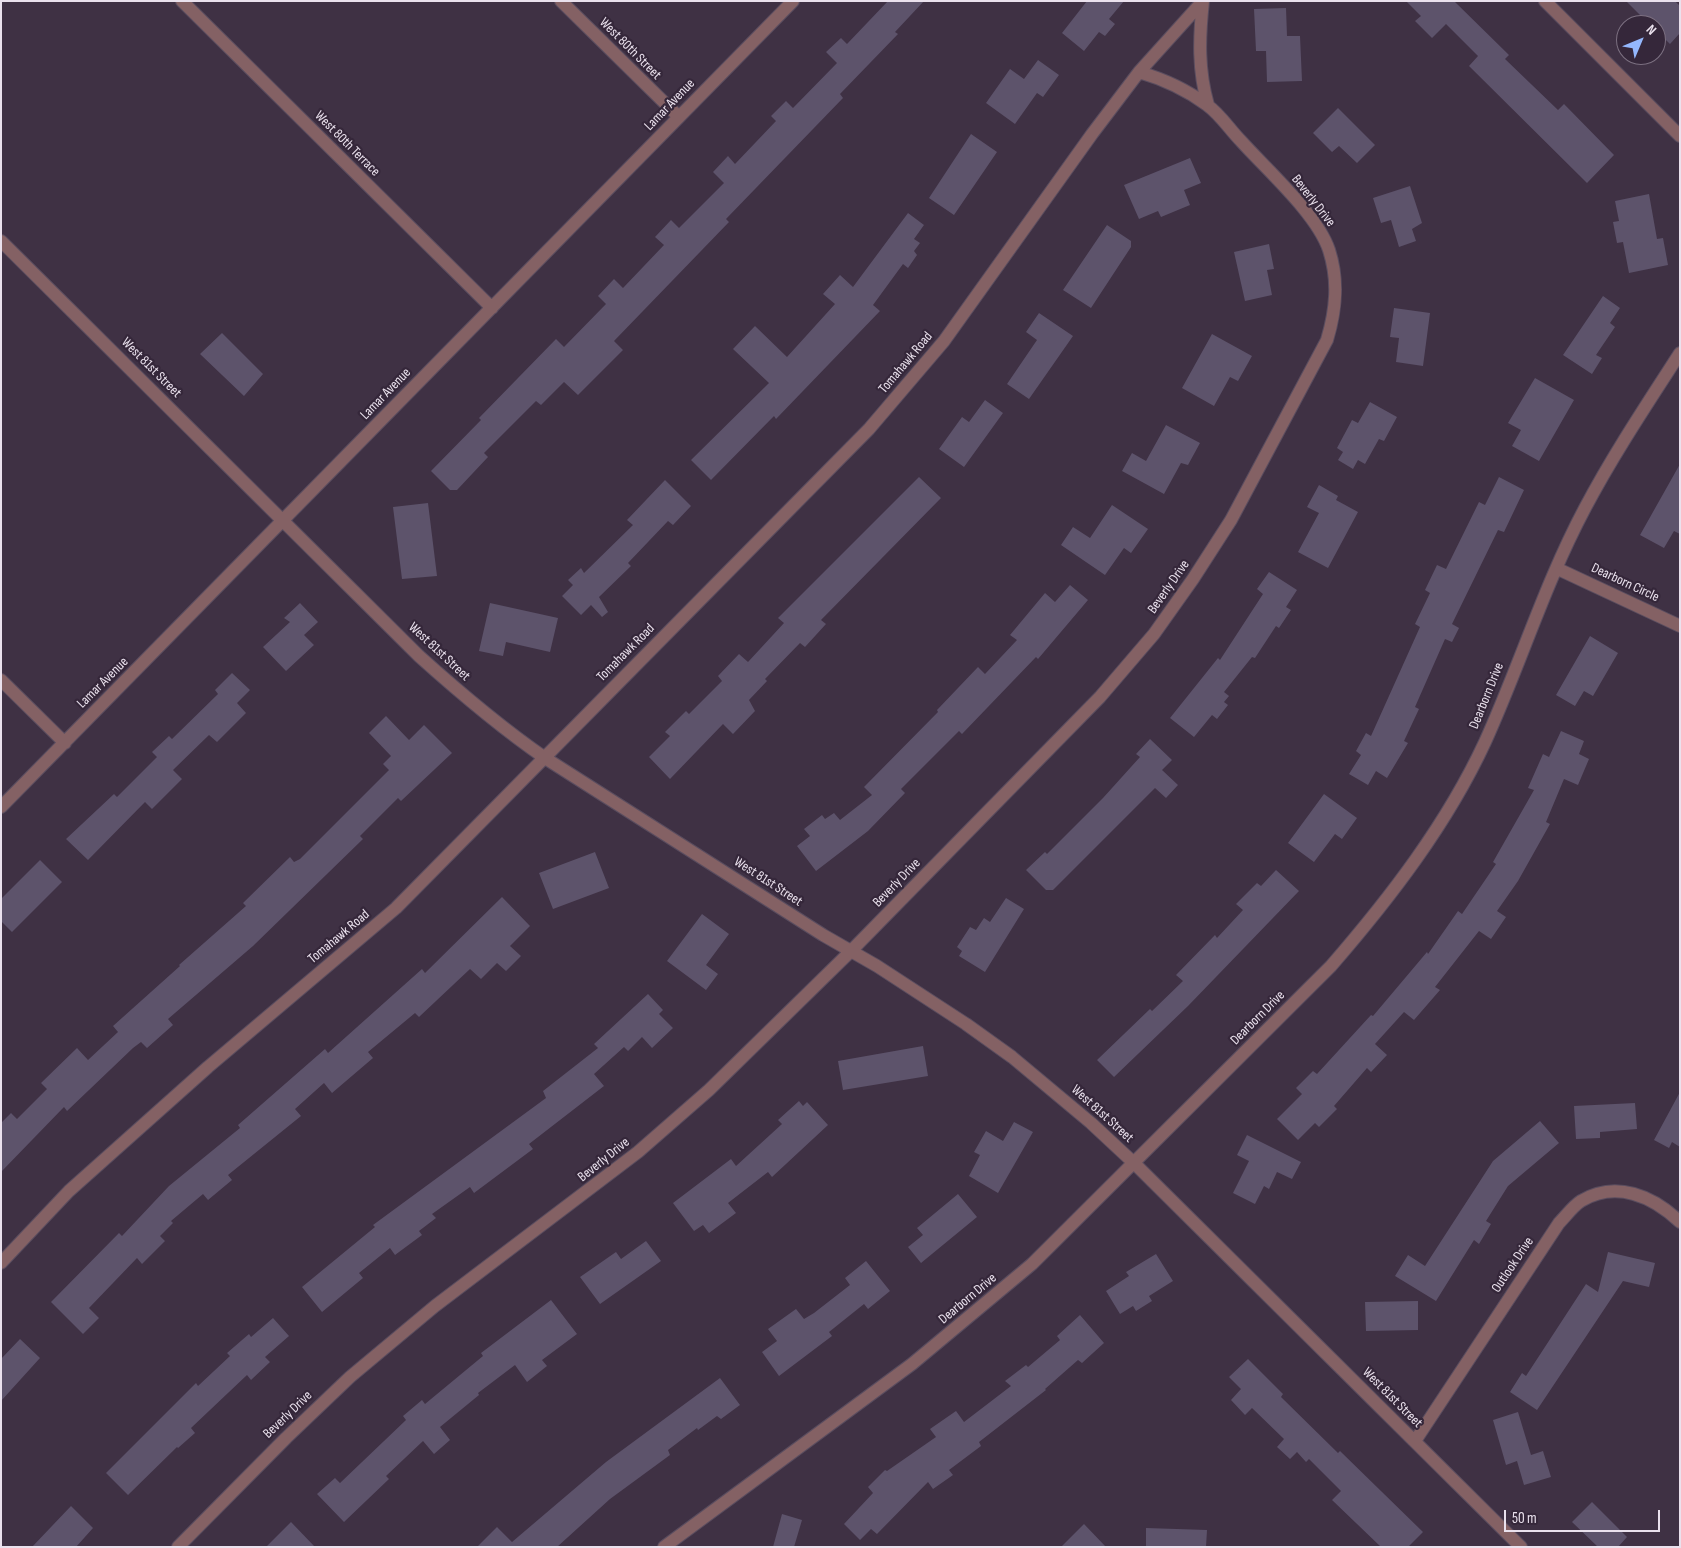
<!DOCTYPE html>
<style>
body{margin:0}
#map{position:relative;width:1681px;height:1548px;overflow:hidden;background:#3f3144;font-family:"Sofia Sans Condensed",sans-serif}
canvas{display:block}
.frame{position:absolute;inset:0;border:2px solid #eae1ed;pointer-events:none}
.north{position:absolute;left:1616px;top:15px;width:50px;height:50px;box-sizing:border-box;background:#35273a;border:1px solid #7d7182;border-radius:50%;rotate:45deg;font-size:14px;font-weight:700;line-height:20px;text-align:center;color:#eae1ed}
.north::after{content:'';display:block;margin:auto;width:18px;height:22px;background:#94b7fd;clip-path:polygon(50% 0,100% 100%,50% 72%,0 100%)}
.scale{position:absolute;left:1504px;top:1510px;width:156px;height:22px;box-sizing:border-box;border:2px solid #eae1ed;border-top:0;padding-left:6px;font-size:15px;line-height:18px;white-space:nowrap;color:#eae1ed;-webkit-text-stroke:4px #35273a;paint-order:stroke}
</style>
<div id="map">
<canvas width="1681" height="1548"></canvas>
<div class="frame"></div>
<div class="north">N</div>
<div class="scale">50 m</div>
</div>
<script>
const ctx = document.querySelector('canvas').getContext('2d');
ctx.lineJoin = 'round';
function paint(path, color) { ctx.fillStyle = color; ctx.fill(path, 'evenodd'); }
function strokePath(path, color, width, dash) { ctx.strokeStyle = color; ctx.lineWidth = width; ctx.lineCap = dash ? 'butt' : 'round'; ctx.setLineDash(dash || []); ctx.stroke(path); }
function label(font, color, halo, rows, align = 'center') {
  ctx.font = font + ' "Sofia Sans Condensed",sans-serif'; ctx.lineWidth = 4.5; ctx.setLineDash([]); ctx.textBaseline = 'middle'; ctx.strokeStyle = halo; ctx.fillStyle = color; for (const [text, x, y, turn = 0] of rows) {
    ctx.save(); ctx.translate(x, y); ctx.rotate((+turn || 0) * Math.PI / 180); ctx.textAlign = isNaN(turn) ? turn : align; if (halo) ctx.strokeText(text, 0, 0); ctx.fillText(text, 0, 0); ctx.restore();
  }
}
paint(new Path2D(`
 M 888,1 L 924,1 L 895,32 L 898,34 L 840,94 L 843,98 L 726,219 L 729,222 L 614,341 L 623,350 L 578,395 L 564,382 L 541,405 L 536,401 L 484,453 L 488,457 L 457,490 L 450,490 L 431,471 L 481,420 L 479,418 L 556,339 L 564,347 L 606,304 L 598,296 L 614,279 L 623,288 L 664,245 L 655,237 L 671,220 L 679,228 L 724,183 L 713,172 L 728,156 L 735,164 L 776,121 L 771,116 L 786,101 L 793,108 L 837,63 L 826,52 L 841,38 L 847,44 Z
 M 1087,1 L 1124,1 L 1109,19 L 1115,24 L 1105,36 L 1099,32 L 1084,51 L 1062,33 Z
 M 1406,1 L 1454,1 L 1509,55 L 1505,59 L 1558,110 L 1564,104 L 1614,155 L 1587,183 L 1469,66 L 1478,56 L 1446,24 L 1432,38 L 1415,21 L 1421,16 Z
 M 1626,1 L 1675,1 L 1680,6 L 1680,33 L 1670,44 L 1656,30 L 1656,25 L 1650,25 Z
 M 1286,8 L 1287,36 L 1300,36 L 1302,81 L 1267,82 L 1266,51 L 1256,51 L 1254,9 Z
 M 1038,60 L 1059,75 L 1043,97 L 1037,93 L 1015,124 L 986,103 L 1010,69 L 1024,79 Z
 M 1338,108 L 1375,145 L 1357,163 L 1339,146 L 1332,152 L 1313,133 Z
 M 971,134 L 997,152 L 954,215 L 929,198 Z
 M 1190,158 L 1201,183 L 1184,190 L 1190,205 L 1161,217 L 1158,211 L 1139,219 L 1124,185 Z
 M 1410,186 L 1422,223 L 1412,229 L 1416,241 L 1399,247 L 1391,220 L 1381,223 L 1373,198 Z
 M 1649,194 L 1657,239 L 1663,238 L 1668,265 L 1629,273 L 1623,242 L 1617,243 L 1613,222 L 1619,221 L 1615,201 Z
 M 908,213 L 924,225 L 914,239 L 920,243 L 914,251 L 917,255 L 908,268 L 903,264 L 873,305 L 880,311 L 776,419 L 774,416 L 711,480 L 691,460 L 769,383 L 733,349 L 755,326 L 787,357 L 835,304 L 823,294 L 840,275 L 853,287 Z
 M 1107,225 L 1131,241 L 1131,247 L 1091,308 L 1063,290 Z
 M 1269,244 L 1274,269 L 1267,270 L 1272,295 L 1245,301 L 1234,252 Z
 M 1603,296 L 1620,308 L 1610,323 L 1615,327 L 1596,355 L 1602,358 L 1592,374 L 1563,355 Z
 M 1394,308 L 1430,313 L 1423,366 L 1396,362 L 1399,338 L 1390,337 Z
 M 1039,313 L 1073,336 L 1029,399 L 1007,384 L 1037,340 L 1026,332 Z
 M 222,333 L 263,374 L 244,396 L 200,354 Z
 M 1212,334 L 1252,356 L 1238,381 L 1230,377 L 1214,406 L 1182,388 Z
 M 1535,378 L 1574,400 L 1539,461 L 1512,446 L 1521,430 L 1508,423 Z
 M 985,400 L 1003,413 L 964,467 L 939,449 L 962,417 L 969,422 Z
 M 1370,402 L 1397,417 L 1384,441 L 1379,439 L 1365,464 L 1358,460 L 1353,469 L 1338,460 L 1343,452 L 1337,448 L 1352,420 L 1358,423 Z
 M 1166,425 L 1200,443 L 1188,465 L 1181,463 L 1164,494 L 1122,471 L 1132,453 L 1146,461 Z
 M 1680,464 L 1680,534 L 1674,531 L 1664,548 L 1640,535 Z
 M 919,477 L 941,498 L 821,620 L 826,624 L 805,647 L 800,643 L 765,679 L 767,681 L 749,700 L 755,711 L 733,734 L 723,724 L 670,779 L 649,757 L 670,736 L 665,732 L 686,711 L 689,714 L 722,681 L 718,676 L 739,654 L 748,662 L 784,623 L 778,618 Z
 M 1499,477 L 1524,490 L 1504,532 L 1498,530 L 1452,624 L 1459,628 L 1452,642 L 1445,639 L 1415,707 L 1419,709 L 1404,741 L 1408,743 L 1387,778 L 1376,771 L 1368,785 L 1349,774 L 1361,755 L 1356,751 L 1366,733 L 1371,736 L 1420,627 L 1415,624 L 1430,593 L 1425,590 L 1437,565 L 1446,569 L 1479,502 L 1485,505 Z
 M 665,480 L 691,506 L 673,525 L 668,521 L 628,563 L 631,566 L 599,597 L 608,612 L 602,617 L 591,605 L 581,615 L 562,596 L 573,585 L 568,580 L 581,568 L 584,573 L 633,525 L 627,520 Z
 M 1319,485 L 1338,496 L 1336,500 L 1358,512 L 1328,568 L 1298,552 L 1319,513 L 1307,507 Z
 M 428,503 L 437,576 L 402,579 L 393,507 Z
 M 1112,505 L 1148,529 L 1131,553 L 1124,548 L 1105,575 L 1061,545 L 1073,527 L 1090,538 Z
 M 1269,572 L 1297,590 L 1286,607 L 1291,610 L 1279,628 L 1276,626 L 1255,658 L 1252,657 L 1224,692 L 1229,696 L 1224,702 L 1228,705 L 1217,719 L 1212,715 L 1194,737 L 1170,718 L 1218,658 L 1220,660 L 1263,594 L 1257,589 Z
 M 1070,585 L 1088,600 L 1038,659 L 1036,657 L 962,734 L 959,731 L 901,789 L 905,793 L 868,831 L 816,871 L 797,846 L 810,836 L 804,829 L 822,815 L 825,819 L 834,813 L 840,820 L 872,795 L 864,787 L 938,712 L 937,710 L 978,667 L 985,674 L 1017,640 L 1010,635 L 1045,593 L 1055,602 Z
 M 300,603 L 318,622 L 304,635 L 314,645 L 286,671 L 263,647 L 290,622 L 284,618 Z
 M 490,603 L 558,618 L 550,652 L 506,642 L 503,656 L 479,651 Z
 M 1590,636 L 1618,653 L 1593,696 L 1584,691 L 1575,706 L 1556,695 Z
 M 232,673 L 250,690 L 237,703 L 246,713 L 217,742 L 209,735 L 173,770 L 182,779 L 152,809 L 145,802 L 88,860 L 66,839 L 114,794 L 117,797 L 157,757 L 152,752 L 169,736 L 172,739 L 218,694 L 215,690 Z
 M 386,716 L 409,740 L 424,725 L 452,753 L 401,801 L 398,798 L 360,836 L 363,839 L 253,946 L 168,1019 L 173,1025 L 147,1048 L 141,1042 L 133,1048 L 67,1111 L 64,1107 L 1,1172 L 1,1123 L 11,1113 L 17,1119 L 47,1089 L 41,1083 L 77,1048 L 88,1060 L 118,1032 L 113,1026 L 180,966 L 179,965 L 246,906 L 243,903 L 290,857 L 294,862 L 300,859 L 389,770 L 383,764 L 391,756 L 369,733 Z
 M 1561,731 L 1584,741 L 1579,754 L 1589,759 L 1578,785 L 1564,779 L 1546,822 L 1550,824 L 1518,881 L 1497,911 L 1506,917 L 1491,939 L 1479,931 L 1435,987 L 1440,990 L 1414,1020 L 1404,1012 L 1375,1044 L 1387,1055 L 1371,1072 L 1367,1068 L 1334,1106 L 1337,1109 L 1319,1127 L 1315,1123 L 1298,1140 L 1277,1119 L 1302,1094 L 1296,1088 L 1313,1071 L 1317,1074 L 1371,1015 L 1373,1016 L 1427,952 L 1428,954 L 1458,911 L 1462,914 L 1496,864 L 1493,862 L 1534,790 L 1528,788 L 1543,754 L 1549,757 Z
 M 1150,739 L 1172,760 L 1162,770 L 1178,785 L 1166,798 L 1155,788 L 1053,890 L 1046,890 L 1026,870 L 1045,852 L 1047,854 L 1103,798 L 1140,757 L 1136,754 Z
 M 1324,794 L 1357,818 L 1342,839 L 1335,834 L 1314,862 L 1288,843 Z
 M 595,852 L 609,888 L 553,909 L 539,873 Z
 M 40,860 L 62,882 L 12,932 L 1,921 L 1,899 Z
 M 1276,870 L 1299,891 L 1188,1006 L 1114,1077 L 1097,1060 L 1150,1009 L 1152,1011 L 1183,981 L 1176,975 L 1215,935 L 1217,938 L 1243,910 L 1236,904 L 1257,883 L 1261,886 Z
 M 502,897 L 530,926 L 510,946 L 521,956 L 506,971 L 497,963 L 481,979 L 470,969 L 419,1017 L 415,1013 L 368,1052 L 373,1058 L 332,1093 L 324,1083 L 295,1109 L 301,1116 L 228,1175 L 232,1180 L 208,1200 L 203,1194 L 171,1221 L 173,1223 L 160,1236 L 165,1241 L 142,1264 L 137,1258 L 89,1308 L 99,1318 L 83,1334 L 51,1302 L 119,1233 L 122,1236 L 169,1186 L 240,1128 L 238,1125 L 325,1049 L 328,1053 L 422,969 L 425,973 Z
 M 1006,898 L 1024,909 L 985,972 L 959,956 L 962,951 L 957,947 L 970,927 L 976,930 L 984,918 L 990,922 Z
 M 702,914 L 729,934 L 706,965 L 718,974 L 706,990 L 667,961 Z
 M 648,994 L 663,1010 L 659,1014 L 673,1028 L 652,1048 L 642,1037 L 628,1051 L 624,1047 L 594,1074 L 604,1086 L 529,1144 L 533,1149 L 474,1193 L 470,1187 L 432,1214 L 436,1218 L 419,1231 L 422,1235 L 395,1255 L 390,1248 L 359,1273 L 363,1278 L 322,1312 L 302,1287 L 375,1227 L 373,1225 L 546,1098 L 543,1091 L 598,1048 L 594,1044 Z
 M 923,1046 L 928,1076 L 843,1090 L 838,1061 Z
 M 1680,1092 L 1680,1147 L 1672,1142 L 1669,1148 L 1654,1140 Z
 M 799,1101 L 803,1106 L 807,1102 L 828,1125 L 772,1177 L 768,1172 L 728,1203 L 736,1213 L 709,1233 L 703,1225 L 694,1231 L 673,1203 L 731,1159 L 736,1166 L 782,1124 L 778,1120 Z
 M 1635,1103 L 1637,1129 L 1600,1132 L 1600,1138 L 1576,1139 L 1574,1106 Z
 M 1540,1121 L 1559,1143 L 1508,1186 L 1486,1221 L 1491,1224 L 1479,1244 L 1474,1240 L 1436,1301 L 1395,1276 L 1408,1255 L 1425,1266 L 1493,1161 Z
 M 1014,1122 L 1033,1132 L 998,1193 L 969,1176 L 980,1155 L 974,1152 L 986,1131 L 1003,1141 Z
 M 1247,1135 L 1301,1162 L 1292,1179 L 1277,1172 L 1269,1189 L 1264,1186 L 1255,1204 L 1233,1193 L 1249,1161 L 1237,1155 Z
 M 958,1194 L 977,1217 L 921,1263 L 908,1247 L 923,1235 L 917,1228 Z
 M 646,1241 L 661,1261 L 600,1304 L 580,1277 L 616,1252 L 621,1259 Z
 M 1608,1252 L 1655,1263 L 1649,1287 L 1623,1281 L 1537,1410 L 1510,1392 L 1522,1373 L 1526,1376 L 1586,1284 L 1598,1292 Z
 M 1156,1254 L 1173,1281 L 1149,1296 L 1152,1301 L 1136,1311 L 1133,1306 L 1120,1314 L 1106,1291 L 1129,1276 L 1126,1272 Z
 M 866,1261 L 890,1291 L 868,1309 L 864,1304 L 829,1332 L 832,1336 L 779,1376 L 762,1352 L 777,1341 L 768,1329 L 796,1309 L 804,1319 L 814,1313 L 850,1285 L 845,1278 Z
 M 551,1300 L 577,1334 L 542,1360 L 547,1366 L 527,1382 L 515,1365 L 478,1393 L 479,1395 L 440,1427 L 450,1440 L 434,1454 L 423,1441 L 386,1476 L 389,1479 L 344,1522 L 317,1494 L 335,1478 L 340,1483 L 406,1420 L 403,1416 L 422,1400 L 425,1404 L 483,1356 L 481,1353 Z
 M 1418,1301 L 1418,1330 L 1366,1331 L 1365,1302 Z
 M 1080,1315 L 1104,1343 L 1082,1363 L 1078,1360 L 1045,1389 L 1046,1390 L 979,1442 L 981,1446 L 949,1470 L 953,1475 L 933,1489 L 928,1482 L 877,1534 L 871,1529 L 860,1540 L 844,1524 L 873,1493 L 868,1487 L 885,1470 L 887,1471 L 936,1437 L 930,1429 L 956,1411 L 964,1422 L 1011,1386 L 1005,1381 L 1026,1365 L 1028,1367 L 1060,1340 L 1057,1336 Z
 M 273,1318 L 289,1336 L 265,1357 L 270,1362 L 251,1380 L 247,1375 L 191,1428 L 195,1433 L 178,1448 L 177,1447 L 128,1495 L 106,1473 L 196,1383 L 198,1386 L 230,1356 L 227,1353 L 249,1334 L 251,1337 Z
 M 20,1339 L 40,1358 L 1,1401 L 1,1359 Z
 M 1248,1359 L 1283,1394 L 1281,1397 L 1338,1453 L 1340,1451 L 1423,1532 L 1408,1547 L 1381,1547 L 1332,1500 L 1341,1491 L 1309,1459 L 1306,1462 L 1297,1452 L 1290,1459 L 1277,1447 L 1284,1439 L 1252,1408 L 1245,1415 L 1231,1400 L 1241,1389 L 1229,1377 Z
 M 720,1378 L 740,1405 L 721,1419 L 717,1416 L 698,1430 L 697,1428 L 668,1450 L 670,1455 L 610,1499 L 557,1547 L 477,1547 L 497,1527 L 512,1542 L 606,1462 Z
 M 1518,1412 L 1531,1455 L 1543,1451 L 1551,1477 L 1524,1485 L 1517,1461 L 1506,1465 L 1493,1420 Z
 M 1592,1502 L 1627,1537 L 1618,1547 L 1598,1547 L 1572,1522 Z
 M 71,1506 L 93,1528 L 76,1547 L 32,1547 Z
 M 782,1514 L 802,1520 L 794,1547 L 773,1547 Z
 M 291,1522 L 315,1547 L 266,1547 Z
 M 1084,1524 L 1106,1547 L 1061,1547 Z
 M 1146,1528 L 1207,1530 L 1206,1547 L 1146,1547 Z`), '#5d536b');
const minor = new Path2D(`
 M 182,1 L 492,308
 M 561,1 L 679,117
 M 1203,1 C 1199,38 1198,70 1208,105
 M 1545,1 L 1680,136
 M 1,241 L 419,656 C 459,692 500,727 545,758 L 823,935 L 877,966 L 966,1024 L 1012,1057 L 1091,1123 L 1135,1164 L 1521,1547
 M 1558,569 L 1680,626
 M 1,680 L 65,743
 M 1,807 L 793,1
 M 1,1263 L 69,1191 L 208,1067 L 396,908 L 869,429 L 944,341 L 1092,134 L 1139,72 L 1203,1
 M 1415,1441 L 1559,1223 C 1566,1216 1573,1206 1581,1201 C 1616,1180 1653,1196 1680,1222
 M 178,1547 L 286,1438 L 350,1377 L 435,1306 L 638,1152 L 709,1090 L 851,951 L 1100,697 L 1154,634 L 1193,579 L 1231,520 L 1327,340 C 1336,310 1339,281 1329,250 C 1317,214 1267,170 1241,141 C 1230,130 1220,114 1207,105 C 1187,90 1163,79 1139,72
 M 664,1547 L 912,1364 L 1032,1264 L 1331,966 C 1390,898 1447,824 1485,742 C 1520,665 1545,583 1585,508 C 1613,455 1647,404 1680,353`);
strokePath(minor, '#5a4d5f', 14);
strokePath(minor, '#846164', 12);
label('14px', '#eae1ed', '#35273a', [
 ["West 80th Street",630,49,45],
 ["Lamar Avenue",670,105,-46],
 ["West 80th Terrace",347,144,45],
 ["Beverly Drive",1313,201,52],
 ["Tomahawk Road",906,363,-50],
 ["West 81st Street",151,368,45],
 ["Lamar Avenue",386,394,-46],
 ["Dearborn Circle",1625,583,25],
 ["Beverly Drive",1169,587,-55],
 ["West 81st Street",439,652,43],
 ["Tomahawk Road",626,653,-45],
 ["Lamar Avenue",103,683,-45],
 ["Dearborn Drive",1487,696,-68],
 ["West 81st Street",768,882,33],
 ["Beverly Drive",897,883,-46],
 ["Tomahawk Road",339,937,-40],
 ["Dearborn Drive",1258,1018,-45],
 ["West 81st Street",1102,1114,42],
 ["Beverly Drive",604,1160,-39],
 ["Outlook Drive",1513,1265,-56],
 ["Dearborn Drive",968,1299,-40],
 ["West 81st Street",1392,1398,45],
 ["Beverly Drive",288,1415,-44]
]);
</script>
